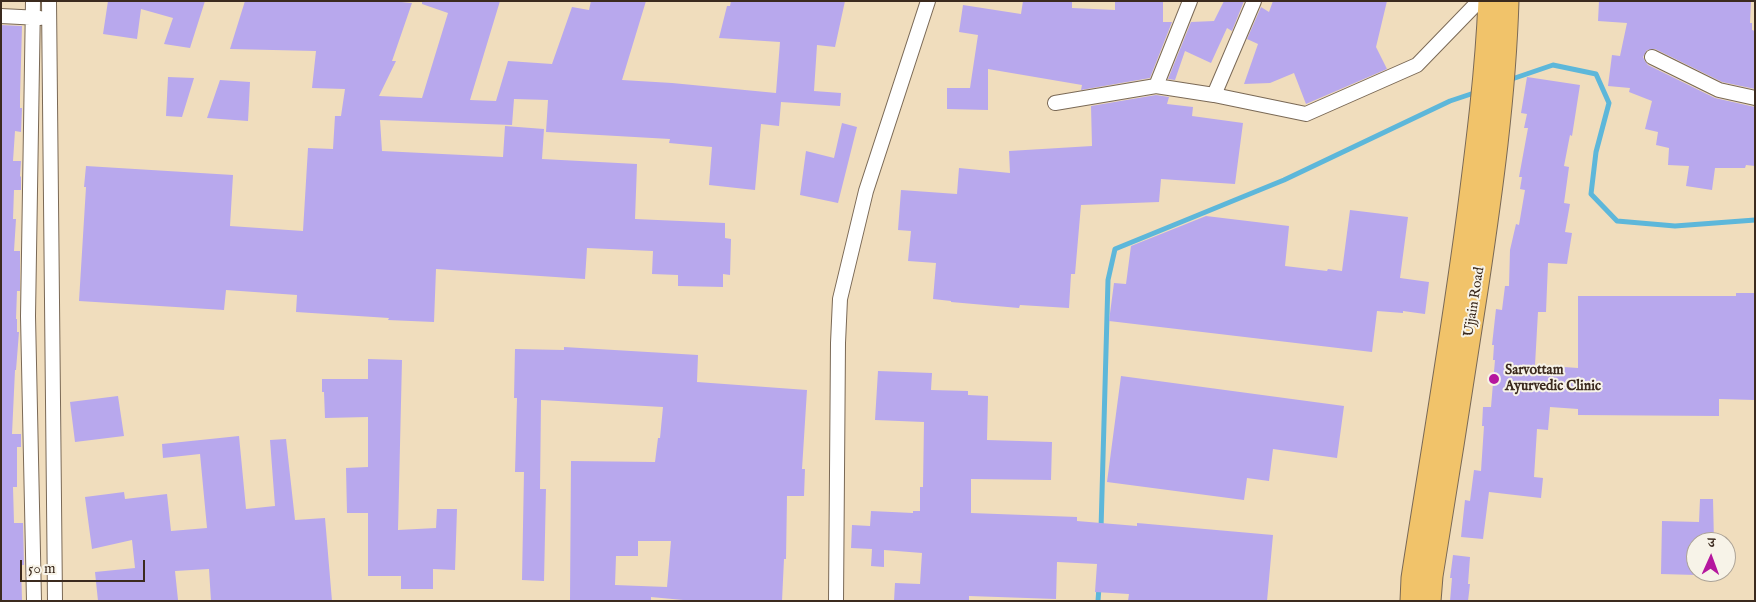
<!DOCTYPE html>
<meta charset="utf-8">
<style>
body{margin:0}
#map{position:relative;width:1756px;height:602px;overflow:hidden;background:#f0ddbd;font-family:"IM FELL English","Noto Serif Devanagari",serif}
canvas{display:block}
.frame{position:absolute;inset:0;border:2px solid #3b2a1e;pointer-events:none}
.north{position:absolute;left:1686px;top:532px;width:50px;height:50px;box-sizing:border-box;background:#f7f3e8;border:1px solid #aca397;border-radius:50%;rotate:2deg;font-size:14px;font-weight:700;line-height:20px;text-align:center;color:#3b2a1e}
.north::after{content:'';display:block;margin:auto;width:18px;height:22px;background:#b5179e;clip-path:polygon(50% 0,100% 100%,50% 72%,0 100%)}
.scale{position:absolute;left:20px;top:560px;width:125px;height:22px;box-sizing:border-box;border:2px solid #3b2a1e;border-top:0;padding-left:6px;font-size:15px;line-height:18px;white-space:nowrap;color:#3b2a1e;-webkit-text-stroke:4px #f7f3e8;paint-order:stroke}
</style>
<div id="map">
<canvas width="1756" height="602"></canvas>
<div class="frame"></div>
<div class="north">उ</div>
<div class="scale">50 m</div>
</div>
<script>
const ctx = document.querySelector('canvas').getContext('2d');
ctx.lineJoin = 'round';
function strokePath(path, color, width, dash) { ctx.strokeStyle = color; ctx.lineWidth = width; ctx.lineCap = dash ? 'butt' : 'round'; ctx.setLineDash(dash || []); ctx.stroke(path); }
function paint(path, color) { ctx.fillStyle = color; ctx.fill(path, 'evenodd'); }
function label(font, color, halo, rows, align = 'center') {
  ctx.font = font + ' "IM FELL English",serif'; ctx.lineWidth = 4; ctx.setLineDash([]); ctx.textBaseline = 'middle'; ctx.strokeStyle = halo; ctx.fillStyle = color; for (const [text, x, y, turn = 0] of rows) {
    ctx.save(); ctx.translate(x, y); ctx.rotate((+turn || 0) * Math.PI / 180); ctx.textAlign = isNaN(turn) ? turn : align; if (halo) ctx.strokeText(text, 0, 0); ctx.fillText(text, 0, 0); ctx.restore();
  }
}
strokePath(new Path2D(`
 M 1509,80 L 1553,65 L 1596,74 L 1609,103 L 1596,152 L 1591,194 L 1617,221 L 1675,226 L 1755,220
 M 1101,529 L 1108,280 L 1115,249 L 1284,180 L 1450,101 L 1477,92
 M 1098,601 L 1099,587`), '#5db7da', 5);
paint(new Path2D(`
 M 108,1 L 205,1 L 190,48 L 164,44 L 173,18 L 141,9 L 137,39 L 103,34 Z
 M 245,1 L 391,1 L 412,3 L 392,61 L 396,61 L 379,96 L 422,98 L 448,13 L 422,4 L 422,1 L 500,1 L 470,100 L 496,101 L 508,61 L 552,64 L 572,7 L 589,10 L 591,1 L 646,1 L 622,80 L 672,83 L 776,93 L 780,42 L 719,38 L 727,6 L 730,6 L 731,1 L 845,1 L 835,47 L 817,45 L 814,91 L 841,93 L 840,106 L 781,102 L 779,126 L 761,124 L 755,190 L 709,185 L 712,147 L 669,143 L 670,139 L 546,132 L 548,100 L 514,99 L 512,125 L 380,120 L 382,151 L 503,157 L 505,126 L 544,129 L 542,159 L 637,164 L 635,219 L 725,223 L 725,238 L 731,239 L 730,275 L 723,274 L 723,287 L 678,286 L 678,275 L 652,274 L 653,251 L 587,248 L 585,279 L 436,269 L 434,322 L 388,320 L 389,318 L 296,312 L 297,295 L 226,290 L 224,310 L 79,301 L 86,187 L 84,187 L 86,166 L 233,175 L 230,226 L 303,231 L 308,148 L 333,149 L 335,116 L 341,116 L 345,89 L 312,88 L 316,51 L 230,49 Z
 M 1023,1 L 1072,1 L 1072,8 L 1115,10 L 1115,1 L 1163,1 L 1163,22 L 1172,22 L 1150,78 L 1081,90 L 1082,85 L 988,69 L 988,110 L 947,109 L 947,88 L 970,88 L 978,35 L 959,32 L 963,5 L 1021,14 Z
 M 1224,1 L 1244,1 L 1232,31 L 1227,28 L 1211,63 L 1185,51 L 1175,80 L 1168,79 L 1191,22 L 1214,21 Z
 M 1273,1 L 1387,1 L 1376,47 L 1387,69 L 1306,104 L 1294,73 L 1270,83 L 1244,84 L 1258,44 L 1247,39 L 1261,7 L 1269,12 Z
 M 1599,1 L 1751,1 L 1750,23 L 1752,23 L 1752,30 L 1755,31 L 1755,89 L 1722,82 L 1655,49 L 1647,50 L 1643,57 L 1645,61 L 1648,65 L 1715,98 L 1755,107 L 1755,166 L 1746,165 L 1745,168 L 1715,168 L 1712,190 L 1686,186 L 1689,166 L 1668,165 L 1669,148 L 1656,145 L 1658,132 L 1645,129 L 1652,101 L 1629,92 L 1630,88 L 1608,86 L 1612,55 L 1620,56 L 1627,23 L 1598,21 Z
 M 1,25 L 22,26 L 20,97 L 20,108 L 22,108 L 21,132 L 15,131 L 13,161 L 21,161 L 20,176 L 21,177 L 21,190 L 14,190 L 13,219 L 16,219 L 14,251 L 20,251 L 20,291 L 17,291 L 16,319 L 17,319 L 17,332 L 19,332 L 16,370 L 15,370 L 12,434 L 21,434 L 21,447 L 17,447 L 17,487 L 13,487 L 14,523 L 23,523 L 24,565 L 21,565 L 22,600 L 1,600 L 1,435 L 3,435 L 1,435 Z
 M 168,77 L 194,78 L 182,117 L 166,116 Z
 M 1527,77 L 1580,85 L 1572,136 L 1570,135 L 1564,166 L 1569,167 L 1564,203 L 1570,204 L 1565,232 L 1572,233 L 1567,264 L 1548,263 L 1546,312 L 1538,312 L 1535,365 L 1578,368 L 1578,296 L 1736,296 L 1736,293 L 1755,293 L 1755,400 L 1719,399 L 1719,416 L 1578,415 L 1578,409 L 1550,407 L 1548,430 L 1537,429 L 1534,477 L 1543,478 L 1541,498 L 1489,492 L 1483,539 L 1461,537 L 1465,500 L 1470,501 L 1474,470 L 1481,471 L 1484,426 L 1482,426 L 1483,407 L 1491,407 L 1495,360 L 1493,360 L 1494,345 L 1492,345 L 1496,309 L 1502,310 L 1505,286 L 1509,286 L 1510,250 L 1516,224 L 1519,225 L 1525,190 L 1520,189 L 1522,177 L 1519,177 L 1528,128 L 1524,128 L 1527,114 L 1521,113 Z
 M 220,80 L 250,82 L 248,121 L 207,118 Z
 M 1156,95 L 1169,97 L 1167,104 L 1193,107 L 1192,116 L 1243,123 L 1235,184 L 1161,179 L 1159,202 L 1081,205 L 1075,274 L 1071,274 L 1069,308 L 1020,305 L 1019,308 L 951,302 L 951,301 L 933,299 L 936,263 L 908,261 L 911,231 L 898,230 L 901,190 L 957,194 L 959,168 L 1010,173 L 1009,151 L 1092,146 L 1091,106 Z
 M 842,123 L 857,127 L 838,203 L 800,195 L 806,151 L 834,158 Z
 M 1350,210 L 1408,217 L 1400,278 L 1429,282 L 1425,314 L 1403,311 L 1403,313 L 1377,311 L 1372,352 L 1109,321 L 1114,283 L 1126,284 L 1131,246 L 1206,216 L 1289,226 L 1285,266 L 1327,271 L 1328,269 L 1342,271 Z
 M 564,347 L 698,355 L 697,382 L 807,390 L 802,469 L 805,469 L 804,496 L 787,496 L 786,559 L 784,559 L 782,601 L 694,601 L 651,597 L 651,601 L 570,600 L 571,461 L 655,462 L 658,438 L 660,438 L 663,407 L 541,400 L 540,489 L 546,489 L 544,581 L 522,580 L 524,472 L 515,472 L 517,398 L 514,398 L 515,349 L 564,350 ZM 638,541 L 671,541 L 667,587 L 615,585 L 616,556 L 638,556 Z
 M 368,359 L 402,360 L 398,530 L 436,528 L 437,509 L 457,509 L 455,570 L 433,569 L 433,589 L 401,589 L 401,576 L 368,576 L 368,513 L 347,513 L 346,468 L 368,467 L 368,417 L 325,418 L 324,392 L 322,392 L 322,379 L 368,379 Z
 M 878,371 L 932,373 L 931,390 L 968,391 L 968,395 L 988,396 L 987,440 L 1052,442 L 1051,480 L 971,479 L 971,513 L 1077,517 L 1077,521 L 1137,526 L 1137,523 L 1273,535 L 1267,601 L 1128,601 L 1129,594 L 1095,592 L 1097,564 L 1057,562 L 1056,599 L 969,596 L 969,601 L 894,601 L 895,583 L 920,584 L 922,553 L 884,550 L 884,567 L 871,566 L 872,549 L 851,548 L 852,525 L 870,526 L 871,511 L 913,513 L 913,511 L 920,511 L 920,487 L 923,487 L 924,422 L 875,420 Z
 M 1121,376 L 1344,406 L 1337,458 L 1273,449 L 1269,481 L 1247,478 L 1244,500 L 1107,482 Z
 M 118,396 L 124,436 L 75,442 L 70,402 Z
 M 239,436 L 246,509 L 275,506 L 270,440 L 286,439 L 295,520 L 325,518 L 332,601 L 211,601 L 209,569 L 175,571 L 178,600 L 98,601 L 95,572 L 135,568 L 132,540 L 92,549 L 85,497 L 124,492 L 125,499 L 167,494 L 171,531 L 207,528 L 200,454 L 163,458 L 162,444 Z
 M 1700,499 L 1713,499 L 1714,542 L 1696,542 L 1696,575 L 1661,574 L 1662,521 L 1699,522 Z
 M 1453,555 L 1470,557 L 1468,584 L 1470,584 L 1468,601 L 1450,601 L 1452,578 L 1450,578 Z`), '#b8a8ed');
const street = new Path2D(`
 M 33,1 L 28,316 L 34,601
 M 49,1 L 55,601
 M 1254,1 L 1214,95 L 1306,114 L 1417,65 L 1479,1
 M 1,16 L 40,18
 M 1652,57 L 1719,90 L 1755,98
 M 1156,86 L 1190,1
 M 1055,103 L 1156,86 L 1214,95
 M 836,601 L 838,343 L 840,299 L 866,191 L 928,1`);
const primary = new Path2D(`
 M 1411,601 L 1412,578 C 1431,456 1452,334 1468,212 C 1477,142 1486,72 1489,1
 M 1430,601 L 1432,576 C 1448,479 1463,381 1478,284 C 1492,190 1505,96 1508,1`);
strokePath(street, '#7a6956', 16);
strokePath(primary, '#7a6956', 23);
strokePath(street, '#fff', 14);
strokePath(primary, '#f1c36a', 21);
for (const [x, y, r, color] of [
 [1494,379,6,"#b5179e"]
]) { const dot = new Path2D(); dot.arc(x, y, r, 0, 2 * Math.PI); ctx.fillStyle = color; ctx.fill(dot); strokePath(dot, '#f7f3e8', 2); }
label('14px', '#3b2a1e', '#f7f3e8', [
 ["Ujjain Road",1475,302,-81]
]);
label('bold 14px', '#3b2a1e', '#f7f3e8', [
 ["Sarvottam",1505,371],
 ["Ayurvedic Clinic",1505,387]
], 'left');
</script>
